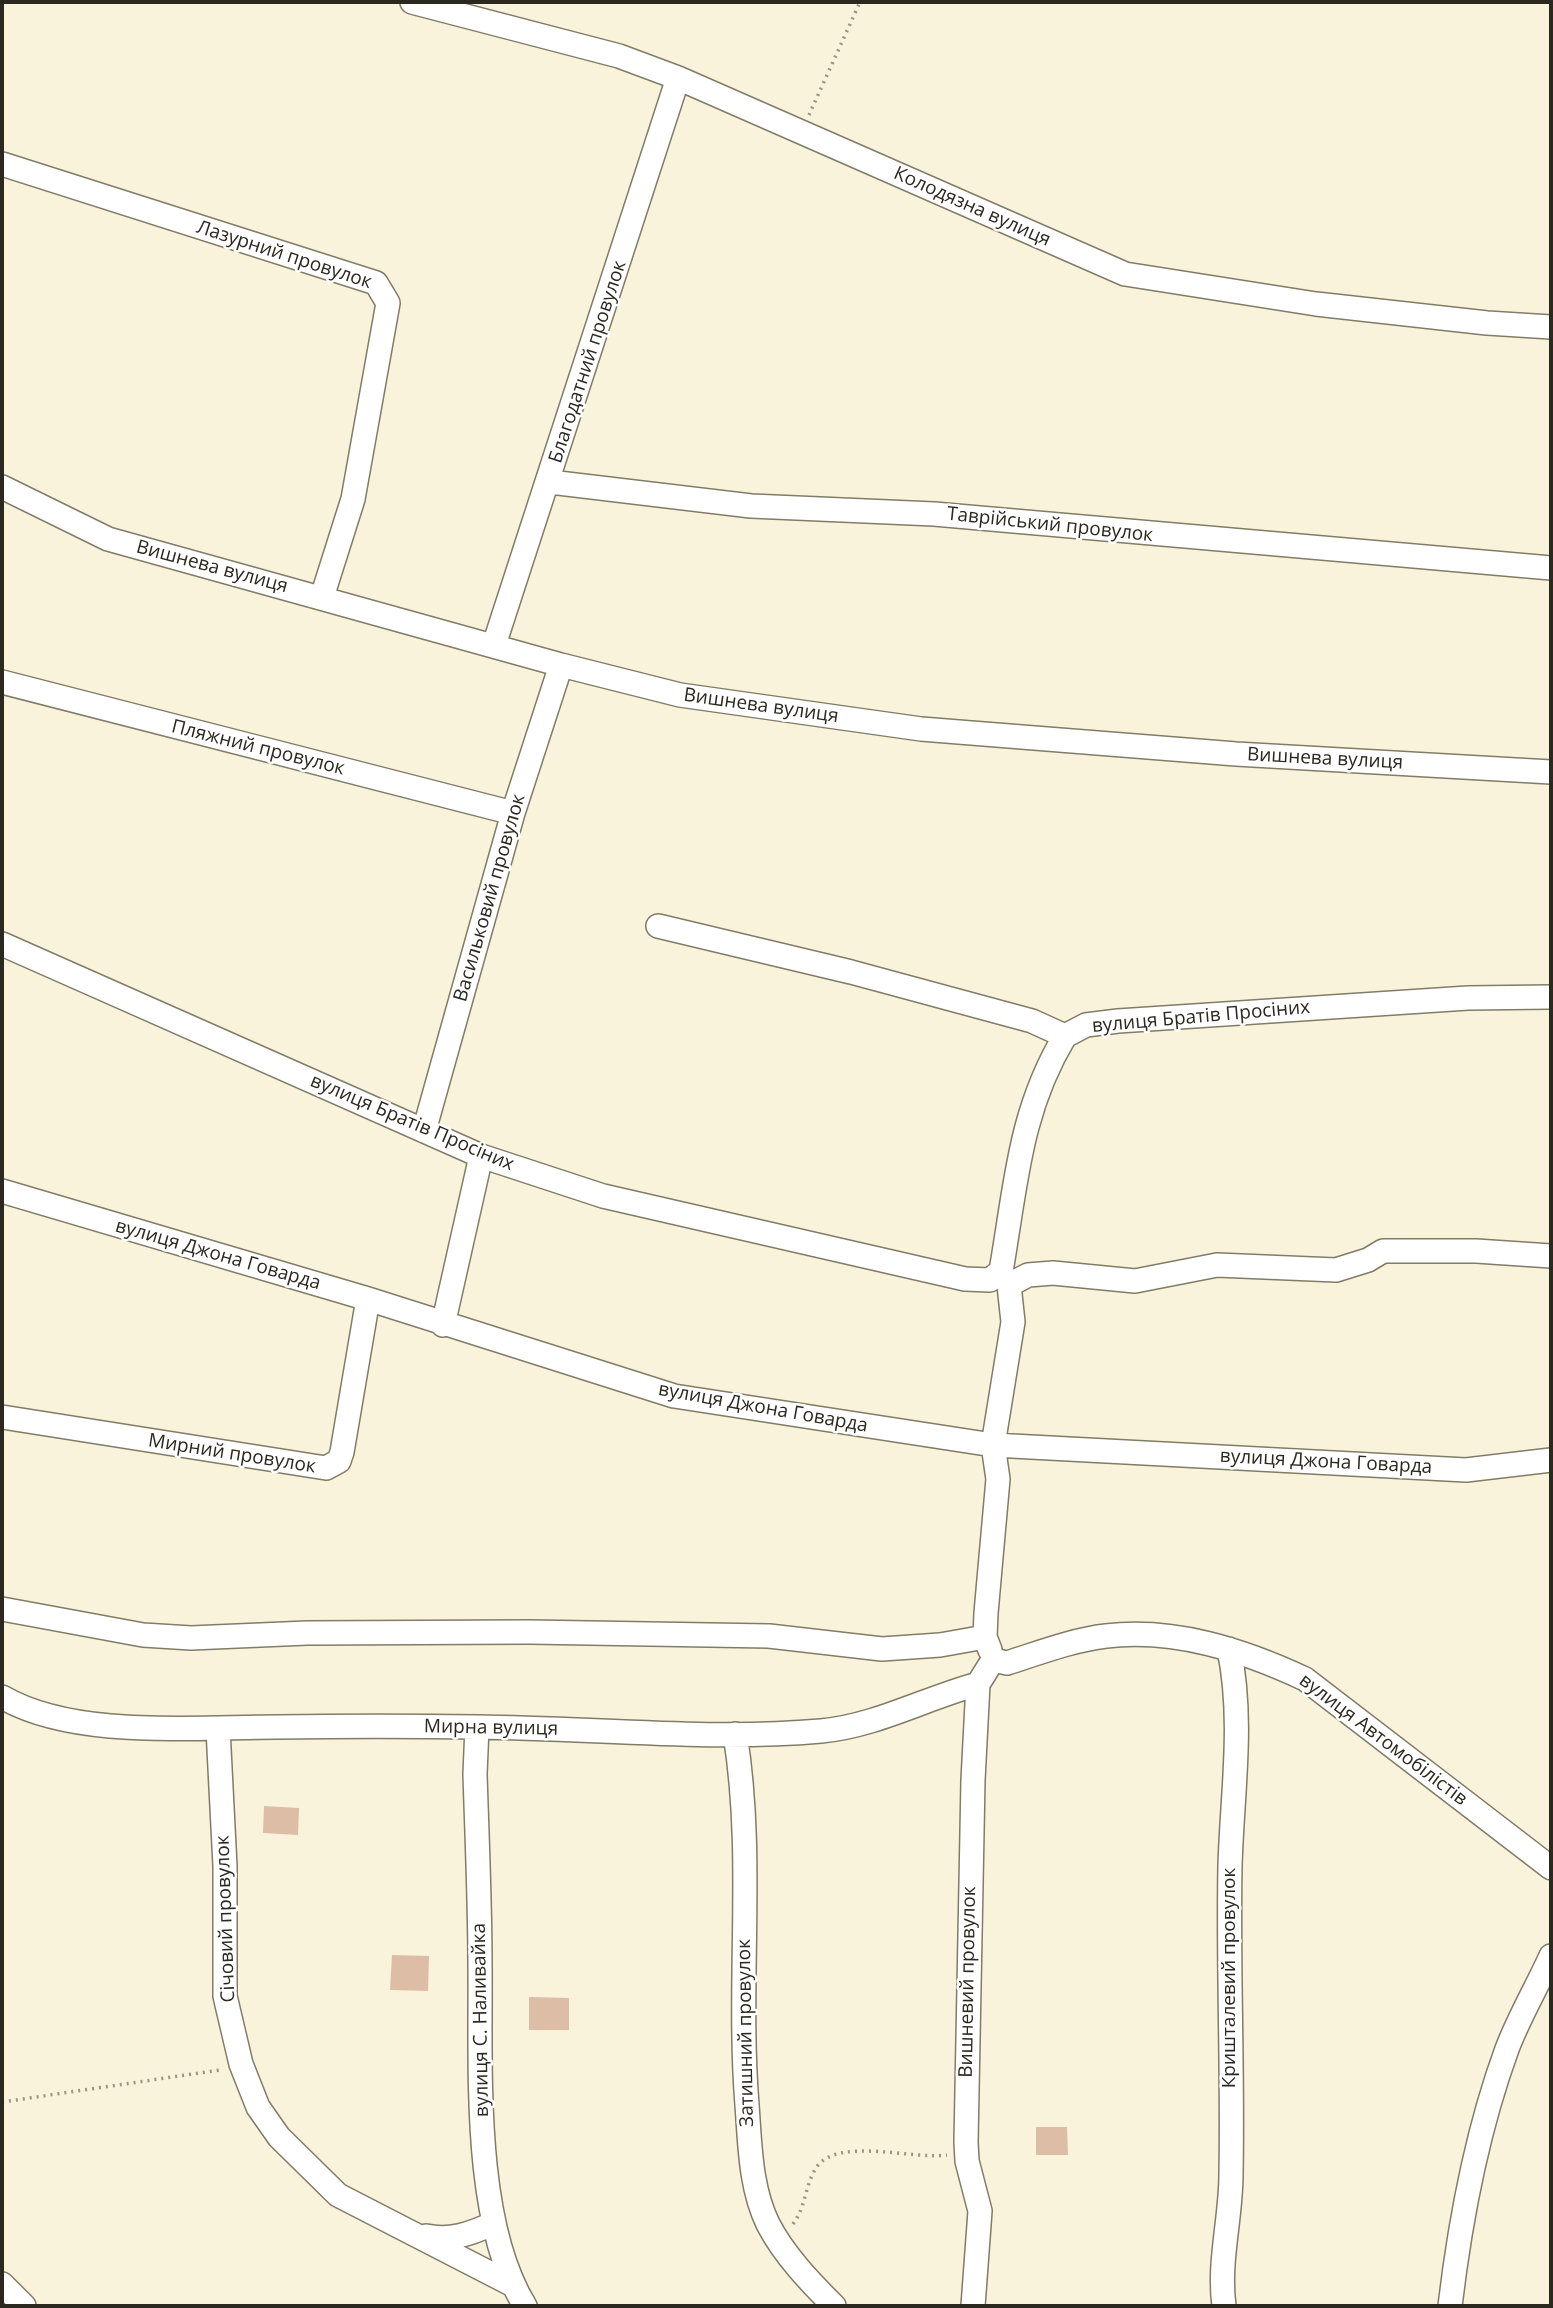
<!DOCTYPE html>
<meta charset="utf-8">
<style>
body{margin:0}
#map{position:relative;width:1553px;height:2308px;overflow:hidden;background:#faf3dc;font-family:"Open Sans",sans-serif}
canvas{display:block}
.frame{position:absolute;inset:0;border:4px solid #2b2820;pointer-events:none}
</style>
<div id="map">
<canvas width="1553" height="2308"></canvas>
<div class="frame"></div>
</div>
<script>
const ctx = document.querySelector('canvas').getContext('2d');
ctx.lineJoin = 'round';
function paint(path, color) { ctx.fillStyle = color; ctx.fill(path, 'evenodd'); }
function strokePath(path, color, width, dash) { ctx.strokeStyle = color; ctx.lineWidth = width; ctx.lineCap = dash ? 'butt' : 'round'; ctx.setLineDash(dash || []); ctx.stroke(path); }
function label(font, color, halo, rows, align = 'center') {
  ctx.font = font + ' "Open Sans",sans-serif'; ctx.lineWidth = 5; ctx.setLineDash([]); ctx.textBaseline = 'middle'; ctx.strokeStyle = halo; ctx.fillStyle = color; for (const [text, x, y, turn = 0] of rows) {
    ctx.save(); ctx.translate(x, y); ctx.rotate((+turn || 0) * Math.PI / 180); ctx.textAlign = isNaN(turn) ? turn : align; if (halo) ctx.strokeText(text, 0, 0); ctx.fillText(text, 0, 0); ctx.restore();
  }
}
paint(new Path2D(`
 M 264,1806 L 299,1808 L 298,1835 L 263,1833 Z
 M 392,1955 L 429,1956 L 428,1991 L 390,1990 Z
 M 529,1997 L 569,1998 L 569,2030 L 529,2030 Z
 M 1036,2127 L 1067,2127 L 1068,2155 L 1036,2155 Z`), '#ddbda6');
const street = new Path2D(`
 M 412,2 L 619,56 L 678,78 L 1125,274 L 1316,304 L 1487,323 L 1551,327
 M 2,164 L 376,283 L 388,303 L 353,499 L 322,597
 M 550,482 L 751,506 L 934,514 L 1551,568
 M 2,487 L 108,539 L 561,665 L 680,695 L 921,729 L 1236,754 L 1551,772
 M 494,645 L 678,78
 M 2,682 L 513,813
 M 658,926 L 851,972 L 1032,1021 L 1065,1036
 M 2,944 L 481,1156 L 603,1196 L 965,1279 L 990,1280 L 1001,1271
 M 1065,1036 L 1086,1025 L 1118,1021 L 1468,998 L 1551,997
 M 424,1131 L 513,813 L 561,665
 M 2,1191 L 368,1299 L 674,1396 L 993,1445 L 1466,1470 L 1551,1460
 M 1009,1285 L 1028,1275 L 1053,1273 L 1135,1281 L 1217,1265 L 1336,1270 L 1368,1260 L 1383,1251 L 1476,1251 L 1551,1256
 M 443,1325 L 481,1156
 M 2,1417 L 326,1468 L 339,1461 L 342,1452 L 368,1299
 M 2,1609 L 143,1635 L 191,1638 L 307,1633 L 529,1632 L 769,1636 L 882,1649 L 940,1645 L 985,1637
 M 990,1650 L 985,1637 L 986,1613 L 998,1479 L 993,1445 L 1013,1322 L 1009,1285 L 1001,1271 C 1016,1186 1019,1112 1065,1036
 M 993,1660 L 1007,1663 C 1039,1653 1072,1640 1106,1636 C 1175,1628 1243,1650 1305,1679 L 1551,1868
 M 2,1697 C 74,1739 195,1727 277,1727 C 344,1726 411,1726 478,1727 C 592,1728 708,1741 821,1731 C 876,1726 926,1698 978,1684
 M 477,1727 L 475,1774 C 477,1838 480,1902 480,1966 C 481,2067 472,2220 525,2306
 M 218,1729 L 225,1866 L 225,1996 L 241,2064 L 258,2107 L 279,2137 L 338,2195 L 511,2284
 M 735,1734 C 755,1857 737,1981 747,2105 C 750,2144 750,2187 768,2224 C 784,2255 810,2282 834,2306
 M 426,2236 C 450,2241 470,2234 492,2224
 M 2,2284 L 24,2306
 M 973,2306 L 980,2211 L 967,2161 L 966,2142 L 973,1780 L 978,1684 L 993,1660
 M 1224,2306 C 1218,2262 1231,2219 1231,2174 C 1233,2072 1228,1969 1230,1866 C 1232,1794 1244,1721 1229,1649
 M 1450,2306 C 1460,2222 1478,2128 1507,2049 C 1519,2017 1537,1987 1551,1956`);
strokePath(street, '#817c67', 26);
strokePath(new Path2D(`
 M 809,115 L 860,2
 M 2,2102 L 220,2070
 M 793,2224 C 806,2207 805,2185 816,2168 C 836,2136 913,2160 947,2155`), '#999484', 3.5, [2, 5]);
strokePath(street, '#fff', 23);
label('19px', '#2b2820', '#fff', [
 ["Колодязна вулиця",972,207,24],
 ["Лазурний провулок",284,255,18],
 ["Благодатний провулок",588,362,-72],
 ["Таврійський провулок",1050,525,6],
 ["Вишнева вулиця",212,567,15],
 ["Вишнева вулиця",761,706,8],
 ["Пляжний провулок",258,748,14],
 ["Вишнева вулиця",1325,759,3],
 ["Васильковий провулок",490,898,-74],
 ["вулиця Братів Просіних",1201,1017,-5],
 ["вулиця Братів Просіних",412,1123,23],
 ["вулиця Джона Говарда",218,1255,16],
 ["вулиця Джона Говарда",763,1408,10],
 ["Мирний провулок",232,1454,9],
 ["вулиця Джона Говарда",1326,1462,3],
 ["Мирна вулиця",491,1728,1],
 ["вулиця Автомобілістів",1383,1740,37],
 ["Січовий провулок",226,1919,-92],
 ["Кришталевий провулок",1230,1978,-90],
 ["Вишневий провулок",968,1982,-89],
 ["вулиця С. Наливайка",481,2020,-91],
 ["Затишний провулок",746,2033,-91]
]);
</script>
